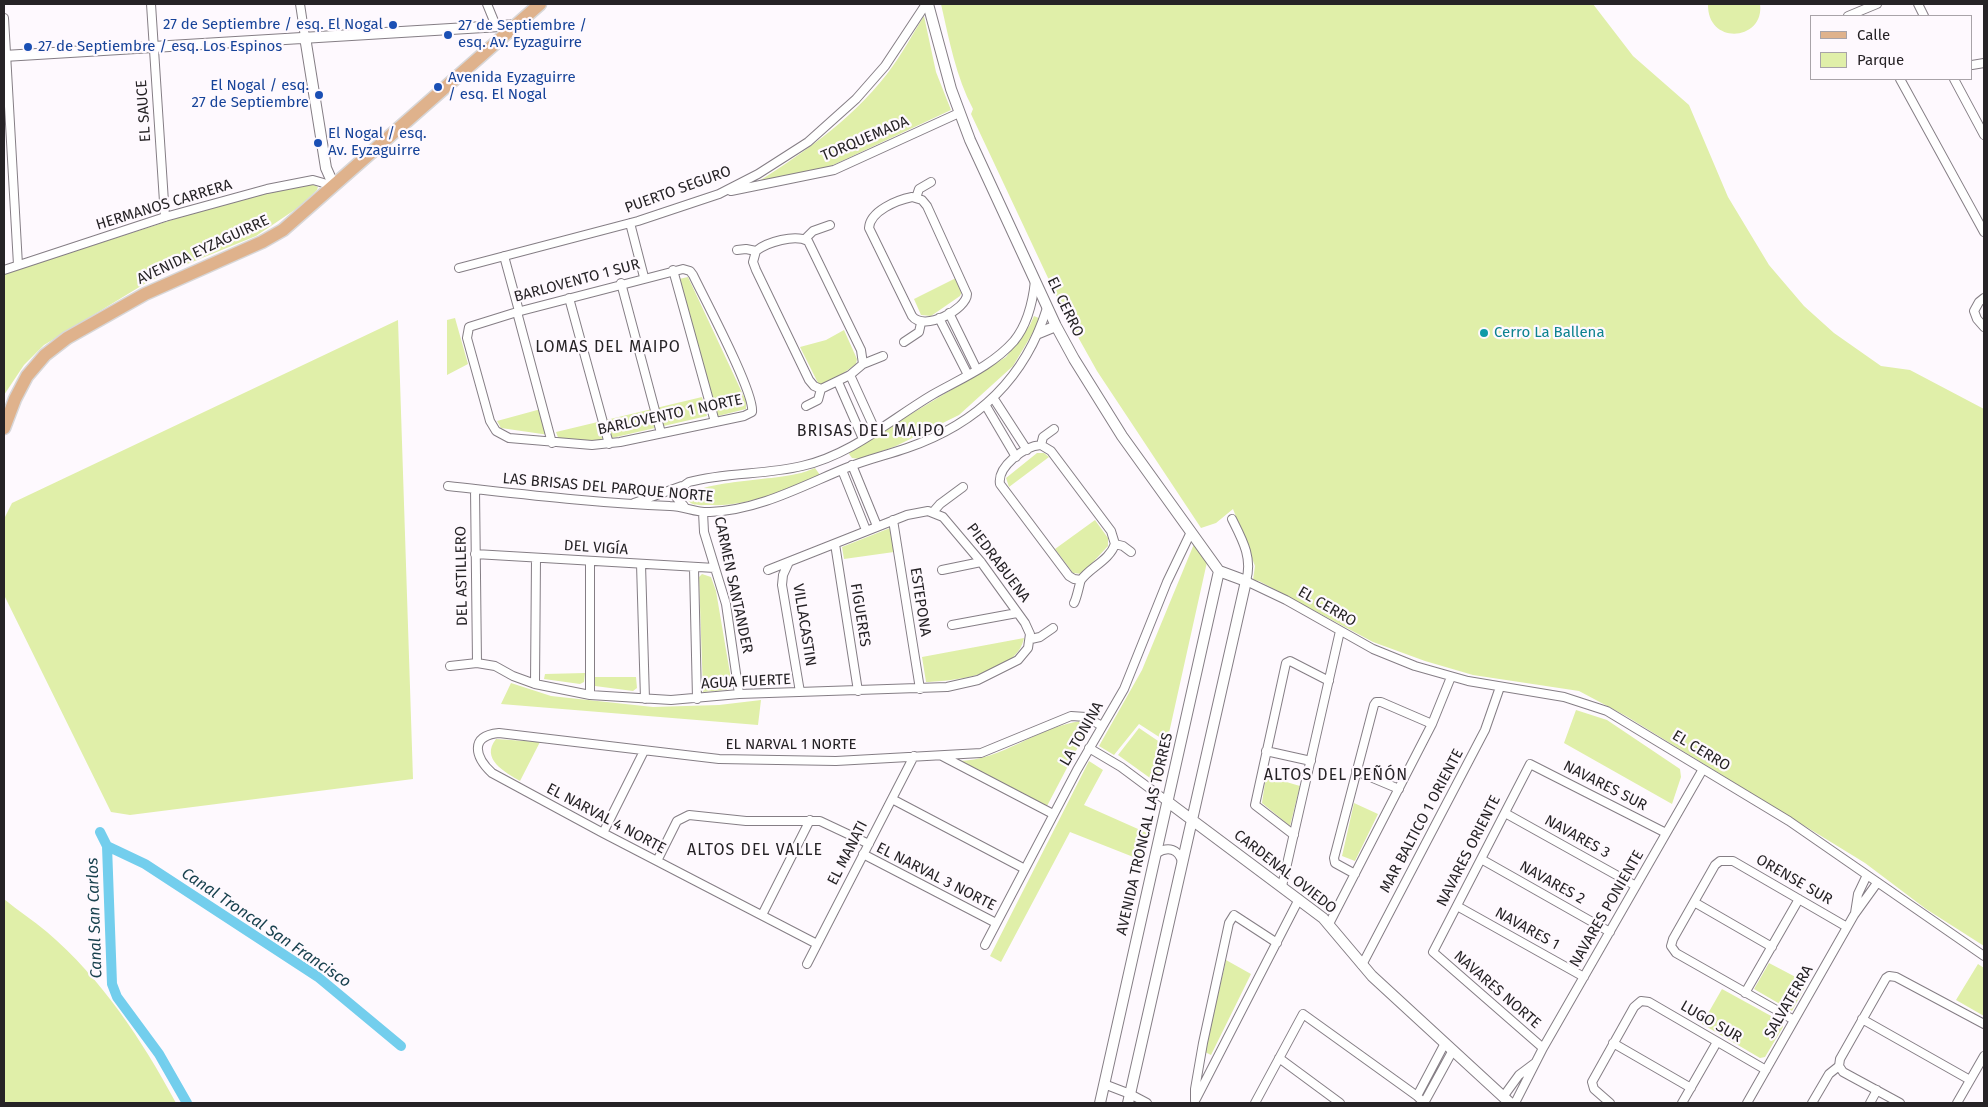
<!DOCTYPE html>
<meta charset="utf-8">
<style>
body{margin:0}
#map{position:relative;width:1988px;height:1107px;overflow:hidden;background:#fef9fe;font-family:"Fira Sans",sans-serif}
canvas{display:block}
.frame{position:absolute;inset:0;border:5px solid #262326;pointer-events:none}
.legend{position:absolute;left:1810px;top:15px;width:162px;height:65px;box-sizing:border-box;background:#fef9fe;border:1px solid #a8a3a8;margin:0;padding:6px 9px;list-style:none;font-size:15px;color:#262326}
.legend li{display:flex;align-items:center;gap:10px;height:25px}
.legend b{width:25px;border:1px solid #a8a3a8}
</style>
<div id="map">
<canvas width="1988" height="1107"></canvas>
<div class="frame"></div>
<ul class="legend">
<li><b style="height:6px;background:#dfb28c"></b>Calle</li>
<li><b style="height:14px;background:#e0efa9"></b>Parque</li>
</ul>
</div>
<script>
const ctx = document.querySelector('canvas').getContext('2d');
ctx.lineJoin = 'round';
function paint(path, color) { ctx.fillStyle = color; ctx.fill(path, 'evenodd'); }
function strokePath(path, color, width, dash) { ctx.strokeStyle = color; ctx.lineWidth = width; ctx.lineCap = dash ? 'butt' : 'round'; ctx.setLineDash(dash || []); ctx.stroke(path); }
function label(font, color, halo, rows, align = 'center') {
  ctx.font = font + ' "Fira Sans",sans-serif'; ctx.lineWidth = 4.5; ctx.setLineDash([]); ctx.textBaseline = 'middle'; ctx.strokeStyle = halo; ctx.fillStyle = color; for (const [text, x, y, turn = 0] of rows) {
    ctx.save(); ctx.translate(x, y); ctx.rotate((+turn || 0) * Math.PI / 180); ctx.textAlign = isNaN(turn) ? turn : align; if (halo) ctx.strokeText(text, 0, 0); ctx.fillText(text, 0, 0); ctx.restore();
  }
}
paint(new Path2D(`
 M 941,4 L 1593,4 L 1633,56 L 1689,105 L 1728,197 L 1769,265 L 1804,306 L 1834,333 L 1881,366 L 1910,370 L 1984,409 L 1984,946 L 1926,909 L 1865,863 L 1626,716 L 1579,691 L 1473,675 L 1425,661 L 1373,642 L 1259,581 L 1253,580 L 1255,566 L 1233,509 L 1216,523 L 1201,528 L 1097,371 L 1064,312 L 971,114 L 973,109 C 956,77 949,39 941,4 Z
 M 1708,4 L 1760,4 C 1765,41 1707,46 1708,4 Z
 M 924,16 L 936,72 L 951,110 L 831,166 L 748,188 C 799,156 850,122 887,74 C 901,56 912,35 924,16 Z
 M 311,184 L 318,187 L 317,190 L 299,207 L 256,236 L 180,267 L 146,283 L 44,345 L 24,365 L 4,395 L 4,274 L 212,207 L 289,186 Z
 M 688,277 L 746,401 L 746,409 L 718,416 L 679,279 Z
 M 956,278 L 962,292 L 960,296 L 931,316 L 921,315 L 914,299 Z
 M 1034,316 L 1041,319 L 1013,366 L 959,415 L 896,446 L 860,459 L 852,458 L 849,454 L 851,450 L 1006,357 L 1030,325 Z
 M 455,318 L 468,364 L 447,375 L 447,320 Z
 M 398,320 L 413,779 L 130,815 L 111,812 L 4,595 L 4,519 L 12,503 Z
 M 844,330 L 857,359 L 856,364 L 827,385 L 820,387 L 800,347 L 826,340 Z
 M 702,397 L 707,416 L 603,440 L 559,440 L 556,432 Z
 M 541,409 L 549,435 L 501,428 L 497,421 Z
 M 1037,453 L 1044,453 L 1049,457 L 1009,487 L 1006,478 Z
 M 815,468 L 820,475 C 784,490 749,507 709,505 C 700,505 690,507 686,497 C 699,481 774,480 796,474 C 803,473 809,470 815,468 Z
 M 1095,520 L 1108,538 L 1108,546 L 1082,574 L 1073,573 L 1055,549 Z
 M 890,528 L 894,552 L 844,559 L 842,547 Z
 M 1194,544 L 1207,562 L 1167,742 L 1139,724 L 1114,755 L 1099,746 L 1142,670 Z
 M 702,574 L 711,577 L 716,591 L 732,685 L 726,690 L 703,692 L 699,577 Z
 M 1024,638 C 1017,674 955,681 926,682 L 922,657 Z
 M 585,673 L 584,682 L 580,684 L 544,679 L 545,674 Z
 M 595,677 L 636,677 L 637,688 L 633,691 L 595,686 Z
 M 511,683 L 551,696 L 653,707 L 719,705 L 761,700 L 758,725 L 501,704 Z
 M 1576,710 L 1607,720 L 1680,769 L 1681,777 L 1672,804 L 1564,743 Z
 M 1082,721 L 1089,726 L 1047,806 L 958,761 C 1002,761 1038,726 1082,721 Z
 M 1139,728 L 1167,747 L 1162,780 L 1157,783 L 1118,755 Z
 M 496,739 L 540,742 L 520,781 C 505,772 480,759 496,739 Z
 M 1089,761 L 1103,770 L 1084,805 L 1147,833 L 1141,860 L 1070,832 L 1001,962 L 990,956 Z
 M 1266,776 L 1300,786 L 1290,826 L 1262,803 Z
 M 1354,803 L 1378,814 L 1355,861 L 1342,856 Z
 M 4,899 C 18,911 33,920 47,932 C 102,979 142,1040 176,1103 L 4,1103 Z
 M 1226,960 L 1251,974 L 1211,1055 L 1205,1052 Z
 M 1769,963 L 1807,983 L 1792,1011 L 1754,989 Z
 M 1978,964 L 1984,968 L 1984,1016 L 1956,1000 Z
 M 1722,989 L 1782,1022 L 1783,1027 L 1765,1057 L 1760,1058 L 1702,1024 Z`), '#e0efa9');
strokePath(new Path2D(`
 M 100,832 L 107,846 L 112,984 L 117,997 L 159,1054 L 187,1103
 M 107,846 L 145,864 L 318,977 L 401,1046`), '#73ceed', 10);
const minor = new Path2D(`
 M 151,4 L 165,217
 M 300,4 L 305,37
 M 487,4 L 496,26
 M 1918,4 L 1924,16
 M 1848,16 L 1877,4
 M 4,18 L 18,265
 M 1972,65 L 1984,63
 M 1900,79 L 1984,232
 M 1954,79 L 1984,135
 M 731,191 L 834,170 L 959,113
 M 912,197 L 922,200 L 927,206 L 967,294 C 967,309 924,332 912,316 L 869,228 C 870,211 897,200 912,197 Z
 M 916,198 L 919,189 L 931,182
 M 630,223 L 644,277
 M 805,239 L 813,231 L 830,225
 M 737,250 L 746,249 L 756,251
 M 756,251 C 767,242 795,234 808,241 L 861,350 L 863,364
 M 756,251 L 753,262 L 756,270 L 809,380 L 814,386 L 821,389
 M 504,256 L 519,311
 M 459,268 L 638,221 L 719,194 L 758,174 L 808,142 L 856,99 L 885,66 L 926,4
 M 683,269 L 690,271 L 693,275 C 704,298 755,393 752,412 L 744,416 L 620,442 L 592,445 L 509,438 L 496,431 L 490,421 L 467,338 L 469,327 L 517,312 Z
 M 4,270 L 165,217 L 267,189 L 313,180 L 334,186
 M 673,270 L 715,422
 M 621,283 L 661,433
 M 569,298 L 609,444
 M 1984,298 L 1979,302 L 1974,311 L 1977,319 L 1984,327
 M 517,312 L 552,443
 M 949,313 L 977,370
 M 939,318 L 968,375
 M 904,342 L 919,332 L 921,323
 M 850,375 L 876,432
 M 838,382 L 863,439
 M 821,389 L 850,375 L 863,364 L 883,356
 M 994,399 L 1027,450
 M 806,406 L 818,400 L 821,389
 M 986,406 L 1016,457
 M 1041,445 C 1024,446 997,467 1000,484 L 1069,576 L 1074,579 L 1081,580
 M 1041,445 L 1051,451 L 1111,531 L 1115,544
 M 1041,445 L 1043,437 L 1054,429
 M 852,465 L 877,526
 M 842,470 L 866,530
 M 448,486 C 522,494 595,503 670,506 C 684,506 696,513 710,512 C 759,510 802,486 846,468 C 865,460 887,455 907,448 C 977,424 1025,379 1047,308
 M 475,489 L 477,663
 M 634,503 L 682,486
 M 684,506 L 676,497 L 679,489 L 689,482 C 726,472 765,475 802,466 C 851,455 890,420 932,395 C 960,379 992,366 1014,341 C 1027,325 1033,300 1035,281
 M 703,512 L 704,532 L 726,604 L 739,694
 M 933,512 L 940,504 L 963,487
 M 1232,519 C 1242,539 1253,558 1246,581 L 1286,600 L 1373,649 L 1415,666 L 1468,681 L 1564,697 L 1607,711 L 1789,821 L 1984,956
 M 893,520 L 920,689
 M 835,544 L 858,691
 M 1115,544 L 1123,546 L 1131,552
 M 475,554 L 715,568
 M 590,561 L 590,695
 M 641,564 L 645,699
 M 788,564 L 783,575 L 782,585 L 800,692
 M 694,568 L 697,699
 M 942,570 L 981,562
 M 1074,603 C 1077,598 1080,581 1081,580 C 1089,568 1110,560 1115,544
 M 952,625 L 1017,613
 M 1031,639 L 1040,637 L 1053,628
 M 450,666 L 477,663 L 495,666 L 513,676 L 535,684 L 590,695 L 671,700 L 739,694 L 947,687 L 978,680 L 1018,660 L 1028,648 L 1030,634 L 1025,623 L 981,562 L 943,517 L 928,511 L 907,515 L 768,570
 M 535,684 L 536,558
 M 1089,748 L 1121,767 L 1168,802
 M 1266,751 L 1311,761
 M 942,756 L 1053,814
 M 1356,771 L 1399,789
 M 892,799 L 1025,869
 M 1505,813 L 1636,886
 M 603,833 L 644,751
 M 1294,835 L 1255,805 L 1286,663 L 1290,661 L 1329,681
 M 1157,853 C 1168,846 1179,849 1182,862
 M 863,854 L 996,923
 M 1481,859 L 1610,932
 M 657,861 L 677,821 L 689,815 L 746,821 L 820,821 L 869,844
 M 1355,874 L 1335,863 L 1334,858 L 1374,705 L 1376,702 L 1381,702 L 1432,724
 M 1282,886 L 1340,631
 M 1694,902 L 1772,947
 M 1457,906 L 1584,977
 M 1855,913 L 1858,894 L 1867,875
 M 762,915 L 810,820
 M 1329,924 L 1432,724 L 1451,677
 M 817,944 L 603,833 L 492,773 C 475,757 469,736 499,733 L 719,759 L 836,761 L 981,753 L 1071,716 L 1086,717 L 1102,726
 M 985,945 L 1077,770 L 1124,689 L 1167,582 L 1191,532
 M 807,964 L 914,756
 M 1362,965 L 1485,730 L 1500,687
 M 1745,993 L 1799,899
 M 1862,1019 L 1970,1080
 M 1794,1020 L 1676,953 L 1671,946 L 1673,939 L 1715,865 L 1720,861 L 1733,861 L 1847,927
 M 1613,1043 L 1691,1088
 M 1543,1048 L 1433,952 L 1530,764 L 1666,833
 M 1279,1058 L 1340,1103
 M 1839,1066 L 1840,1059 L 1886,978 L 1889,976 L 1896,977 L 1984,1024
 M 1839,1066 L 1843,1072 L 1900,1103
 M 1104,1084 L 1130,1094 L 1147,1103
 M 1417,1096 L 1445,1043
 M 1503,1097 L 1519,1075 L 1535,1063
 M 1196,1099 L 1299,899
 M 1195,1101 L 1195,1089 L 1203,1043 L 1229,923 L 1234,915 L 1277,943
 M 1255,1103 L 1303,1014 L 1417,1096 L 1424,1103
 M 1424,1103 L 1453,1050
 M 1515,1103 L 1543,1048 L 1703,769
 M 1610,1103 L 1594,1089 L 1592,1082 L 1634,1007 L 1641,1001 L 1649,1002 L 1766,1070
 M 1682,1103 L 1717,1042
 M 1747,1103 L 1854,915 L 1877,883
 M 1812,1103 L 1829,1074 L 1839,1066
 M 1870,1103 L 1877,1090
 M 1957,1103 L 1984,1056`);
const tertiary = new Path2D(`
 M 928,4 L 951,89 L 970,140 L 1056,326 L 1074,359 L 1122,436 L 1219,571 L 1246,581 L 1128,1103
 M 305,37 L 326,168 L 334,186
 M 4,56 L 517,25
 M 1039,333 L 1056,326
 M 1168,802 L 1323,918 L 1372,976 L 1510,1103
 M 1100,1103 L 1219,571`);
const primary = new Path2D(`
 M 4,428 L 15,399 L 27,376 L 45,355 L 67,338 L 145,294 L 262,242 L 283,230 L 540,4`);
strokePath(minor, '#857e85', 10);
strokePath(tertiary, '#857e85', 12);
strokePath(primary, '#d8d7d8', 15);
strokePath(minor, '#fff', 8);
strokePath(tertiary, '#fff', 10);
strokePath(primary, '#dfb28c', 12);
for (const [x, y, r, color] of [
 [393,25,5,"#1a4fb4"],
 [448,35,5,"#1a4fb4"],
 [28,47,5,"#1a4fb4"],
 [438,87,5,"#1a4fb4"],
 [319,95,5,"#1a4fb4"],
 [318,143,5,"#1a4fb4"],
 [1484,333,5,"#0f9aa8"]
]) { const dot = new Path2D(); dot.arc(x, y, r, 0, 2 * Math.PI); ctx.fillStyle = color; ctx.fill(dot); strokePath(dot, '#fef9fe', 2); }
label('15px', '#164399', '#fef9fe', [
 ["27 de Septiembre / esq. El Nogal",383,25,"right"],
 ["27 de Septiembre /",458,26],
 ["esq. Av. Eyzaguirre",458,43],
 ["27 de Septiembre / esq. Los Espinos",38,47],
 ["Avenida Eyzaguirre",448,78],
 ["/ esq. El Nogal",448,95],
 ["El Nogal / esq.",309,86,"right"],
 ["27 de Septiembre",309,103,"right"],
 ["El Nogal / esq.",328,134],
 ["Av. Eyzaguirre",328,151]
], 'left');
label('15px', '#262326', '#fef9fe', [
 ["EL SAUCE",144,111,-94],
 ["TORQUEMADA",865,139,-23],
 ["PUERTO SEGURO",678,190,-20],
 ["HERMANOS CARRERA",164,205,-17],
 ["AVENIDA EYZAGUIRRE",203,250,-25],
 ["BARLOVENTO 1 SUR",577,281,-15],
 ["EL CERRO",1065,307,64],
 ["BARLOVENTO 1 NORTE",670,415,-12],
 ["LAS BRISAS DEL PARQUE NORTE",608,488,5],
 ["DEL VIGÍA",596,548,4],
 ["PIEDRABUENA",998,563,53],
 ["DEL ASTILLERO",462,576,-91],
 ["CARMEN SANTANDER",733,585,78],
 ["ESTEPONA",920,602,81],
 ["EL CERRO",1327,607,30],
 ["FIGUERES",860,615,81],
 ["VILLACASTIN",804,625,81],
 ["AGUA FUERTE",746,682,-3],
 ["LA TONINA",1082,734,-60],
 ["EL NARVAL 1 NORTE",791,745],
 ["EL CERRO",1701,751,31],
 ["NAVARES SUR",1605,786,27],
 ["EL NARVAL 4 NORTE",606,819,28],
 ["MAR BALTICO 1 ORIENTE",1422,821,-62],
 ["AVENIDA TRONCAL LAS TORRES",1145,834,-77],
 ["NAVARES 3",1577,837,29],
 ["NAVARES ORIENTE",1469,851,-63],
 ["EL MANATI",848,853,-63],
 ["CARDENAL OVIEDO",1285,872,38],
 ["EL NARVAL 3 NORTE",936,877,27],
 ["ORENSE SUR",1794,880,30],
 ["NAVARES 2",1552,883,29],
 ["NAVARES PONIENTE",1607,909,-60],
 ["NAVARES 1",1527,929,29],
 ["NAVARES NORTE",1497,990,41],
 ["SALVATERRA",1789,1002,-60],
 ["LUGO SUR",1711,1022,30]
]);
label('15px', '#0d838f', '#fef9fe', [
 ["Cerro La Ballena",1494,333]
], 'left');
ctx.letterSpacing = '1px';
label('16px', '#262326', '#fef9fe', [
 ["LOMAS DEL MAIPO",608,348],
 ["BRISAS DEL MAIPO",871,432],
 ["ALTOS DEL PEÑÓN",1336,776],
 ["ALTOS DEL VALLE",755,851]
]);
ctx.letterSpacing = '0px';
label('italic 16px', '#18414e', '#fef9fe', [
 ["Canal San Carlos",95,918,-92],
 ["Canal Troncal San Francisco",266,928,34]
]);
</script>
